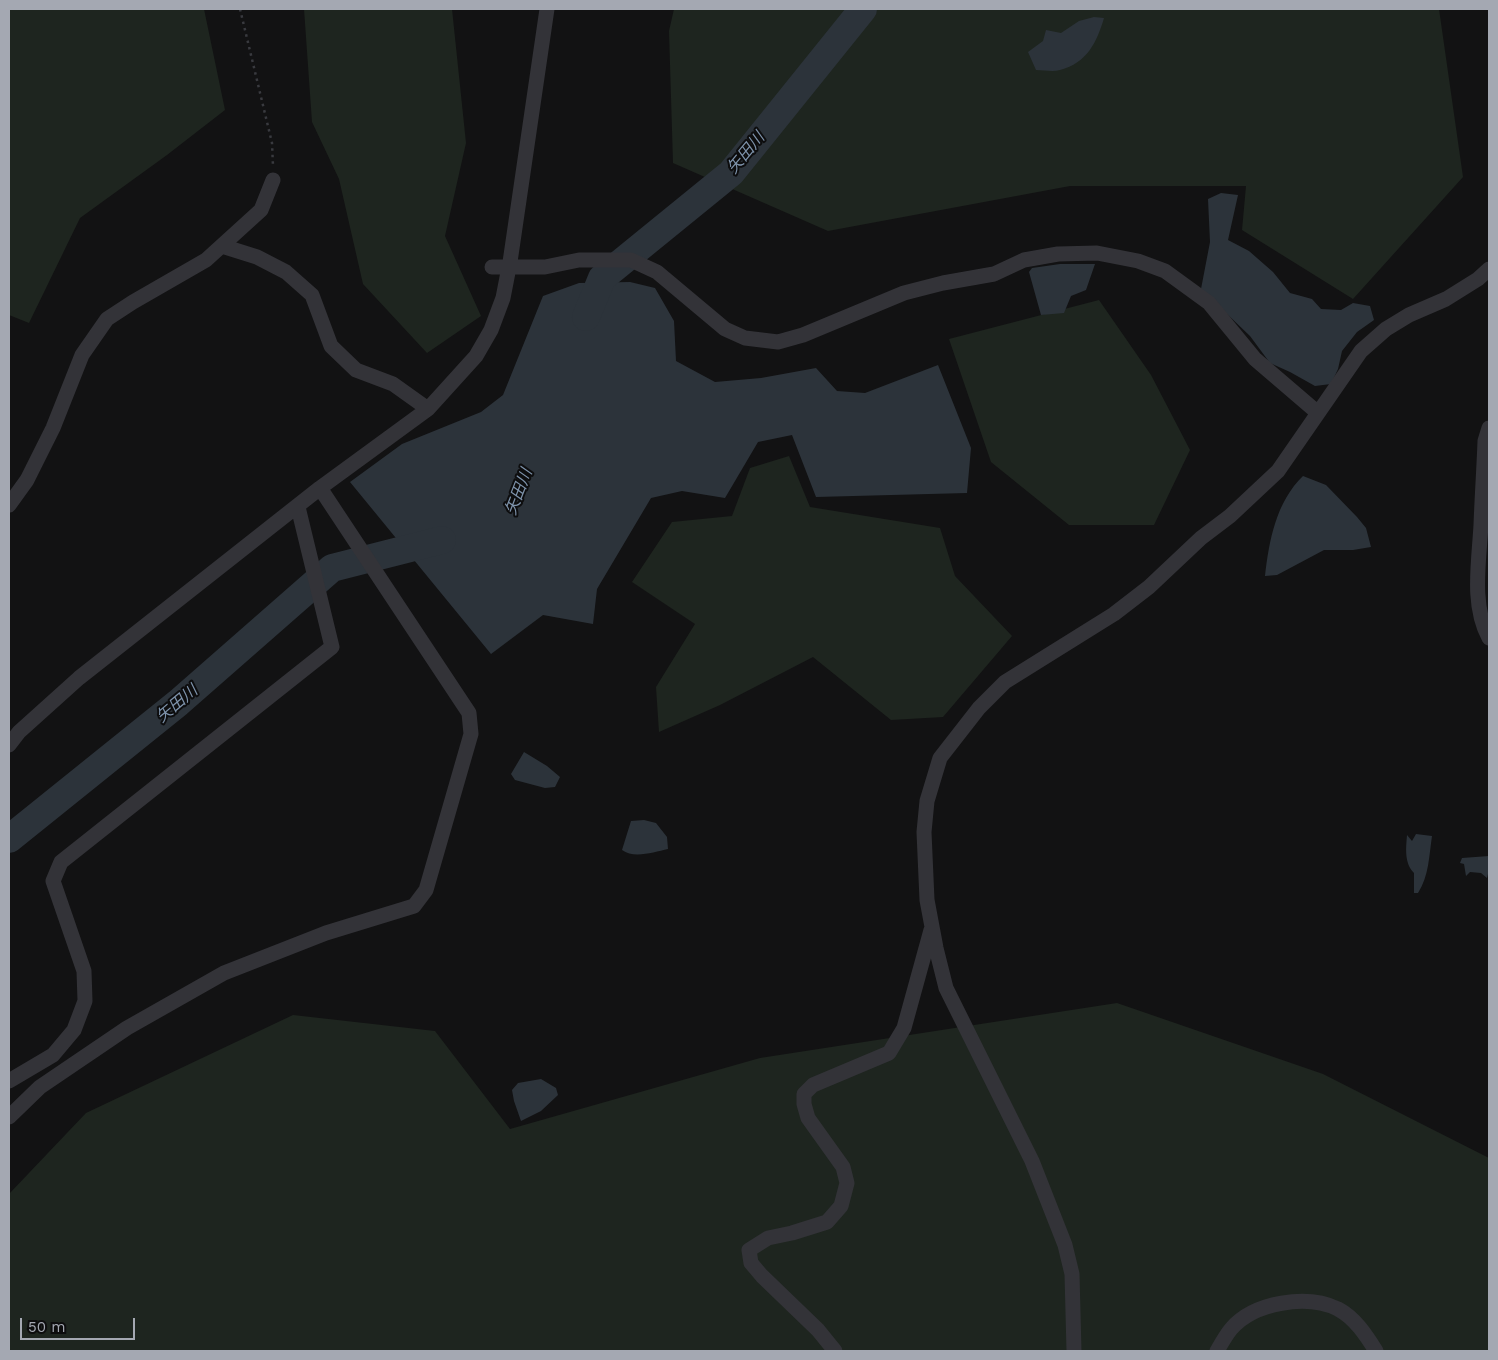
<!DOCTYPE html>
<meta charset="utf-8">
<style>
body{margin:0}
#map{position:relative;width:1498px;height:1360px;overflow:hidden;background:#121213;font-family:"Work Sans",sans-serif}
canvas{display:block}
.frame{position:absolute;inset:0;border:10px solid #a4a8b2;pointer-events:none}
.scale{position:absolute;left:20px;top:1318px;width:115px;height:22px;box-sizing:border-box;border:2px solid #a4a8b2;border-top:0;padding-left:6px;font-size:15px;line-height:18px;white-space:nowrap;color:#a4a8b2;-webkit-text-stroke:4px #0d0d0e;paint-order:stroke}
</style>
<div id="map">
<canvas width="1498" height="1360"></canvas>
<div class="frame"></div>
<div class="scale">50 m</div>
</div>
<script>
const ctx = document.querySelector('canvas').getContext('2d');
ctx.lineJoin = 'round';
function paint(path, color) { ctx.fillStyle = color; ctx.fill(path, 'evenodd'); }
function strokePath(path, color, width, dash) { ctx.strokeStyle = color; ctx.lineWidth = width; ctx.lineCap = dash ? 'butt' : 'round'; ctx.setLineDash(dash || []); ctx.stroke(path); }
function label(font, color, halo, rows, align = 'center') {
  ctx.font = font + ' "Work Sans","Noto Sans JP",sans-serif'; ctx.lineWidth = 4; ctx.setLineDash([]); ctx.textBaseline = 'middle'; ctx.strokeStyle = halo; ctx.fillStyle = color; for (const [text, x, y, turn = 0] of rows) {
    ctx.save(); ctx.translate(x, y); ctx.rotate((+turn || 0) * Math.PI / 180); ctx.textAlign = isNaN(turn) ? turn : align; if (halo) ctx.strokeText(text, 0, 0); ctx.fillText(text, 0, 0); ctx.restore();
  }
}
paint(new Path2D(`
 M 9,9 L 204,9 L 225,110 L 167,155 L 80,218 L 29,323 L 9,315 Z
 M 304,9 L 452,9 L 466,143 L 445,236 L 481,316 L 427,353 L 363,284 L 339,179 L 312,122 Z
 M 674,9 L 1439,9 L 1463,177 L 1353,299 L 1242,230 L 1246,186 L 1070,186 L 828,231 L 673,163 L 669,31 Z
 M 1099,300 L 1151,375 L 1190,450 L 1154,525 L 1069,525 L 991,462 L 949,339 Z
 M 789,456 L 810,507 L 940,528 L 955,576 L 1012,636 L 943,717 L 891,720 L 813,657 L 720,705 L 659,732 L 656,687 L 695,624 L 632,582 L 672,522 L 732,516 L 750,468 Z
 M 1117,1003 L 1323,1074 L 1489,1158 L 1489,1351 L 9,1351 L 9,1194 L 86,1113 L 293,1015 L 435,1031 L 510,1129 L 760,1058 Z`), '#1e251f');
paint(new Path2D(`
 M 1094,17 L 1104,18 C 1097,42 1087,63 1060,70 C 1053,72 1044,70 1036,70 L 1028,52 L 1043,41 L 1046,30 L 1061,33 L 1079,21 Z
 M 1221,193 L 1238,195 L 1228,240 L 1249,251 L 1273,272 L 1290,293 L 1312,299 L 1321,309 L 1341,310 L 1353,303 L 1370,306 L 1374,320 L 1357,332 L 1342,351 L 1338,369 L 1331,384 L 1315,386 L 1290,372 L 1270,363 L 1250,336 L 1201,289 L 1210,242 L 1208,199 Z
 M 1060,264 L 1095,264 L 1086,290 L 1071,296 L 1064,313 L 1041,315 L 1029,272 L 1032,268 Z
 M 630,282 L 655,288 L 674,321 L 676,361 L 715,382 L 761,378 L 816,368 L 837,391 L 865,393 L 938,365 L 971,448 L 967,493 L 816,497 L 792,435 L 758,442 L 725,498 L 682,491 L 651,498 L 597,589 L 593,624 L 543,615 L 491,654 L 350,482 L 402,444 L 481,412 L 503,395 L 543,296 L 579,283 Z
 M 1303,476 L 1326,485 L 1357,517 L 1366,528 L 1371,547 L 1353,550 L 1324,550 L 1277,575 L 1265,576 C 1269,541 1276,502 1303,476 Z
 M 524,752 L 547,766 L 560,777 L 555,787 L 545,788 L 515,780 L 511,774 Z
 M 644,820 L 656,823 L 667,837 L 668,849 C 654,852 634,859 622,850 L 631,821 Z
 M 1416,834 L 1432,836 C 1429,856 1429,876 1418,893 L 1414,893 L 1414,873 C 1404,863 1406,848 1407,835 L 1412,841 Z
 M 1489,856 L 1489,870 L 1487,878 L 1481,873 L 1470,872 L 1466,876 L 1464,864 L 1460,863 L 1462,858 Z
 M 541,1079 L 556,1088 L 558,1095 L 541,1111 L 521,1121 L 514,1101 L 512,1090 L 518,1083 Z`), '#2c333a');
strokePath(new Path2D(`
 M 586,317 L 602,278 L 731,173 L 863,9
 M 9,839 L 178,703 L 332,568 L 442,540`), '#2c333a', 28);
strokePath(new Path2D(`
 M 240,9 L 272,143 L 273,166`), '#393a3f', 2.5, [2.5, 4]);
strokePath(new Path2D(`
 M 222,246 L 257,257 L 286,272 L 312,295 L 331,346 L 356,370 L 393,384 L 428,409
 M 492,267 L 545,267 L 579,260 L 631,260 L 657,272 L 725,329 L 745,338 L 778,342 L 803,335 L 904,293 L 943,283 L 994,274 L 1024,260 L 1058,254 L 1097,253 L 1138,261 L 1165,271 L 1209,303 L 1255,359 L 1318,413
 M 1489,428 L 1485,441 C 1484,469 1482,497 1481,525 C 1479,562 1471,605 1489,638
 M 9,505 L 27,480 L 53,428 L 82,355 L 107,319 L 133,302 L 206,260 L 261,210 L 273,180
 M 9,745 L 19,732 L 79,678 L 320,488 L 428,409 L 476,356 L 491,330 L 503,298 L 510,262 L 547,9
 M 9,1081 L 53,1055 L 74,1030 L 85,1001 L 84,971 L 53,881 L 61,862 L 332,647 L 298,507
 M 9,1117 L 40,1087 L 127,1028 L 224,973 L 326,933 L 414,906 L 426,890 L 471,734 L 469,713 L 320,488
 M 835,1351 L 818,1330 L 762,1276 L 751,1263 L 749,1250 L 768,1238 L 792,1233 L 827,1222 L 841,1206 L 847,1183 L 843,1167 L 808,1118 L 804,1104 L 804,1094 L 813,1085 L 889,1053 L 904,1028 L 931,930
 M 1074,1351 L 1072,1274 L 1065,1245 L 1032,1161 L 946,988 L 936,948 L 927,900 L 924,832 L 927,801 L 940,758 L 979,708 L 1005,682 L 1114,614 L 1149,587 L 1201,538 L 1230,516 L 1278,471 L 1361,351 L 1386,329 L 1409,315 L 1446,299 L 1478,279 L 1489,269
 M 1217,1351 C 1221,1344 1226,1335 1231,1329 C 1254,1302 1307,1294 1338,1309 C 1355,1318 1366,1335 1376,1351`), '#333338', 15);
label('italic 16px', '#7e93ab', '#0d0d0e', [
 ["矢田川",746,153,-50],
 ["矢田川",519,492,-69],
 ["矢田川",177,704,-40]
]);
</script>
